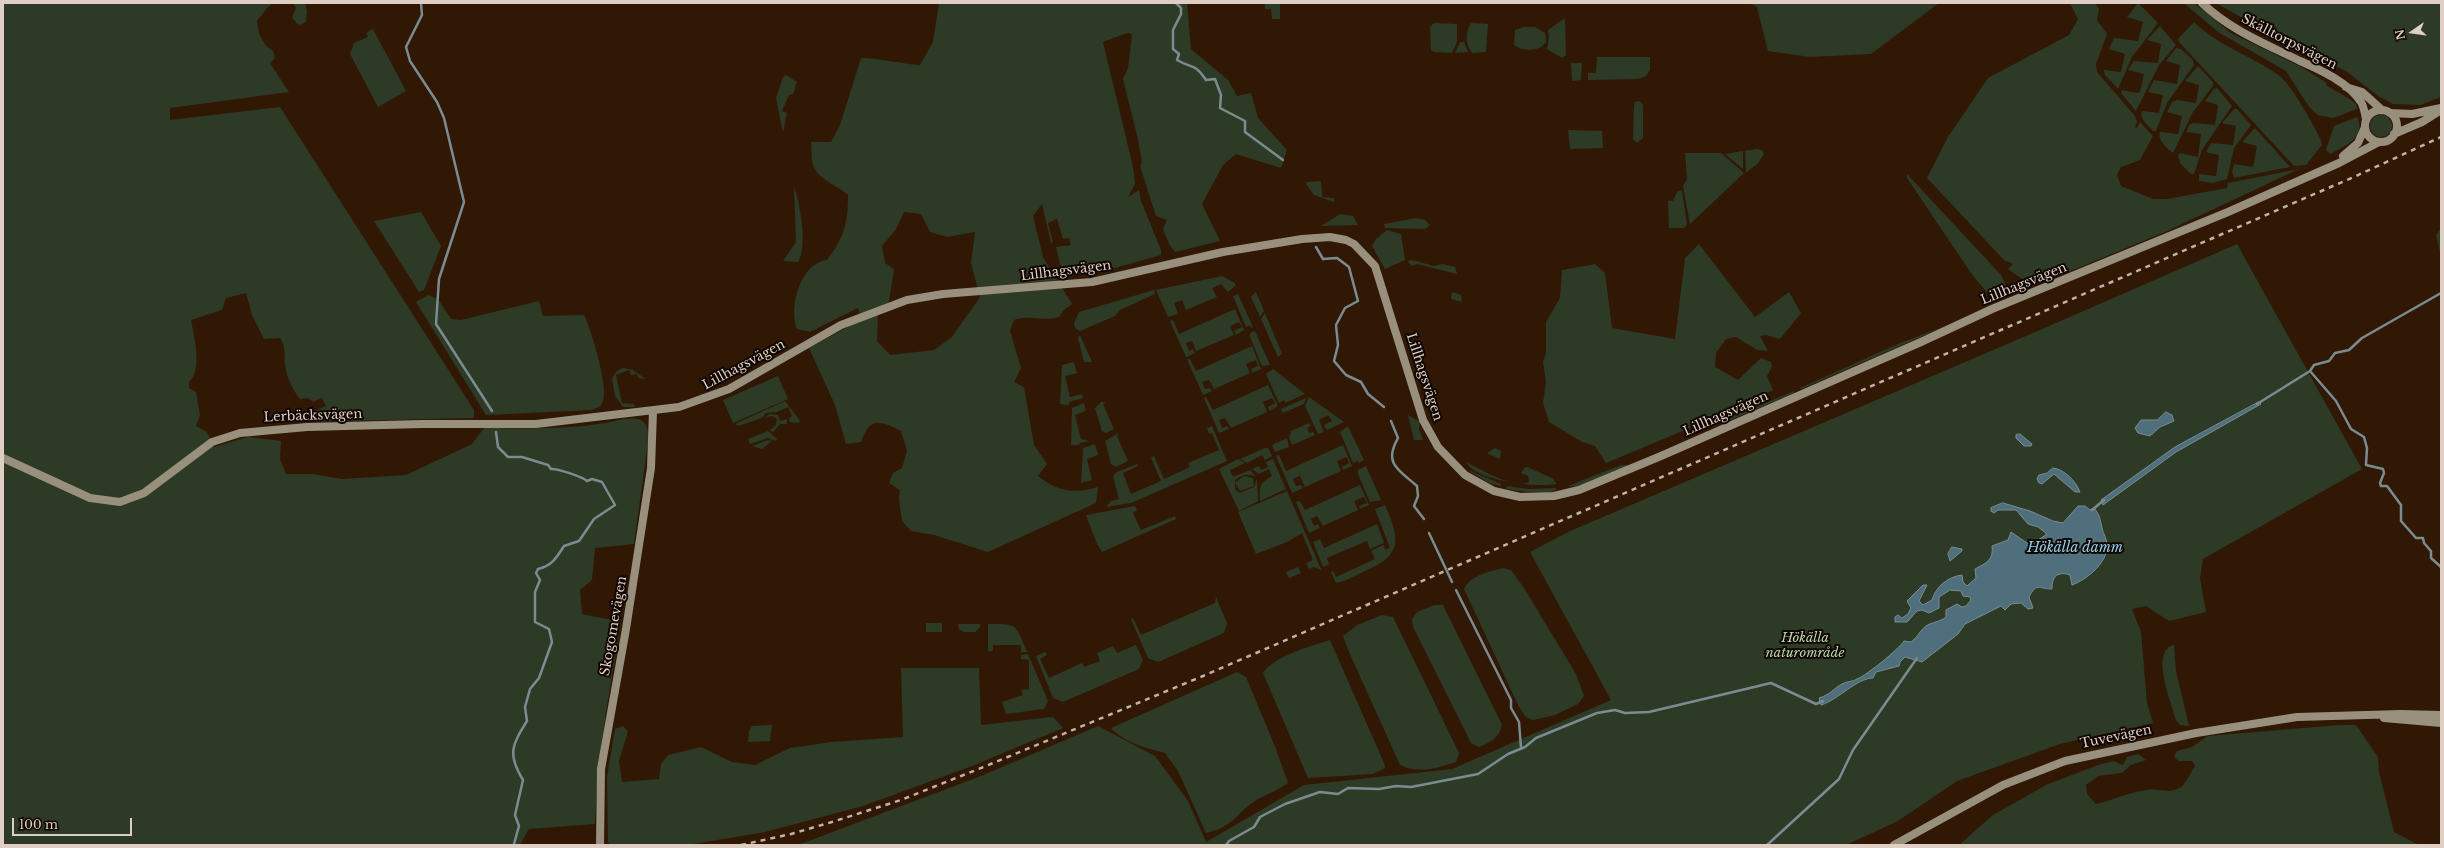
<!DOCTYPE html>
<meta charset="utf-8">
<style>
body{margin:0}
#map{position:relative;width:2444px;height:848px;overflow:hidden;background:#301805;font-family:"Libre Baskerville",serif}
canvas{display:block}
.frame{position:absolute;inset:0;border:4px solid #dfcec3;pointer-events:none}
.north{position:absolute;left:2392px;top:12px;width:40px;height:40px;-webkit-text-stroke:3px #100602;paint-order:stroke;rotate:257deg;font-size:11px;font-weight:700;line-height:16px;text-align:center;color:#dfcec3}
.north::after{content:'';display:block;margin:auto;width:14px;height:18px;background:#dfcec3;clip-path:polygon(50% 0,100% 100%,50% 72%,0 100%)}
.scale{position:absolute;left:12px;top:818px;width:120px;height:18px;box-sizing:border-box;border:2px solid #dfcec3;border-top:0;padding-left:5px;font-size:12px;line-height:14px;white-space:nowrap;color:#dfcec3;-webkit-text-stroke:3px #100602;paint-order:stroke}
</style>
<div id="map">
<canvas width="2444" height="848"></canvas>
<div class="frame"></div>
<div class="north">N</div>
<div class="scale">100 m</div>
</div>
<script>
const ctx = document.querySelector('canvas').getContext('2d');
ctx.lineJoin = 'round';
function paint(path, color) { ctx.fillStyle = color; ctx.fill(path, 'evenodd'); }
function strokePath(path, color, width, dash) { ctx.strokeStyle = color; ctx.lineWidth = width; ctx.lineCap = dash ? 'butt' : 'round'; ctx.setLineDash(dash || []); ctx.stroke(path); }
function label(font, color, halo, rows, align = 'center') {
  ctx.font = font + ' "Libre Baskerville",serif'; ctx.lineWidth = 4; ctx.setLineDash([]); ctx.textBaseline = 'middle'; ctx.strokeStyle = halo; ctx.fillStyle = color; for (const [text, x, y, turn = 0] of rows) {
    ctx.save(); ctx.translate(x, y); ctx.rotate((+turn || 0) * Math.PI / 180); ctx.textAlign = isNaN(turn) ? turn : align; if (halo) ctx.strokeText(text, 0, 0); ctx.fillText(text, 0, 0); ctx.restore();
  }
}
paint(new Path2D(`
 M 3,3 L 274,3 L 268,7 L 257,21 C 258,34 262,44 273,51 L 275,58 L 270,63 L 289,92 L 170,108 L 170,120 L 280,107 L 474,410 L 474,418 L 301,422 L 303,416 L 326,406 L 322,398 L 313,402 L 308,398 L 300,399 C 292,389 287,378 285,365 C 284,354 286,347 280,338 L 264,339 L 252,315 L 246,293 L 226,298 L 222,310 L 191,320 C 194,337 203,370 189,382 L 189,388 L 196,392 L 200,415 L 196,426 L 207,432 L 214,447 L 248,437 L 281,441 L 280,459 L 286,474 L 313,474 L 342,479 L 406,475 L 472,444 L 484,428 C 524,428 565,430 605,423 C 615,421 631,416 641,420 C 649,424 648,435 648,442 L 634,544 L 595,548 L 592,580 L 580,590 L 582,614 L 621,622 C 610,689 597,755 595,824 L 529,829 L 520,845 L 3,845 Z
 M 293,3 L 305,3 L 307,11 L 306,22 L 299,25 L 292,18 L 296,8 Z
 M 939,3 L 1187,3 L 1191,49 L 1228,80 L 1237,96 L 1251,93 L 1258,118 L 1287,150 L 1281,168 L 1236,154 L 1223,165 L 1202,204 L 1220,241 L 1175,252 L 1169,244 L 1163,229 L 1167,220 L 1156,216 L 1140,166 L 1142,162 L 1137,135 L 1123,79 L 1128,68 L 1132,34 L 1127,33 L 1103,42 L 1133,167 L 1135,184 L 1128,197 L 1139,190 L 1141,201 L 1161,250 L 1161,255 L 1101,272 L 1063,275 L 1056,247 L 1071,245 L 1069,238 L 1063,239 L 1057,219 L 1048,223 L 1053,242 L 1051,243 L 1042,204 L 1033,216 L 1043,257 L 1072,304 L 1064,310 L 1059,317 C 1043,322 1029,314 1014,320 L 1010,331 L 1021,368 L 1014,382 L 1024,387 L 1034,445 L 1047,464 L 1038,476 C 1058,492 1074,494 1098,487 L 1096,503 L 988,552 L 934,535 L 911,531 L 902,521 L 899,499 L 900,490 L 889,483 L 893,473 L 902,468 L 907,451 L 901,431 C 879,420 870,417 861,442 L 846,444 L 835,405 L 809,348 L 862,319 L 858,308 L 810,332 L 797,329 C 788,307 801,262 827,260 C 844,237 848,224 848,195 C 836,184 815,179 812,161 C 811,155 812,148 811,142 L 831,142 L 840,125 L 861,58 C 881,58 900,64 920,65 L 933,42 ZM 904,212 L 921,214 L 930,232 L 947,237 L 975,232 L 971,263 L 980,297 L 952,337 L 934,350 L 890,355 L 877,341 L 878,313 L 889,301 L 894,269 L 885,263 L 882,246 L 896,229 Z
 M 1265,3 L 1280,3 L 1280,19 L 1272,19 L 1271,9 L 1265,9 Z
 M 1749,3 L 1939,3 L 1871,54 L 1810,57 L 1768,51 L 1757,7 Z
 M 2070,3 L 2095,3 L 2099,9 L 2097,20 L 2107,34 L 2096,64 L 2097,72 L 2135,116 L 2137,122 L 2135,127 L 2137,128 L 2140,122 L 2153,136 L 2140,160 L 2121,167 L 2117,175 L 2121,186 L 2153,199 L 2167,199 L 2227,188 L 2228,183 L 2299,169 L 2167,231 L 2066,273 L 2030,285 L 2008,269 L 2013,264 L 2004,260 L 1927,178 L 1948,137 L 1988,78 L 2069,35 L 2078,19 Z
 M 2138,3 L 2158,23 L 2132,57 L 2118,89 L 2105,75 L 2104,70 L 2121,72 L 2125,54 L 2109,49 L 2114,38 L 2138,41 L 2143,22 L 2127,17 Z
 M 2184,3 L 2194,3 L 2231,33 L 2303,68 L 2327,83 L 2326,85 C 2335,91 2350,98 2356,104 L 2357,109 L 2333,118 L 2318,115 L 2309,107 L 2286,71 L 2218,32 Z
 M 2216,3 L 2441,3 L 2441,97 L 2420,105 L 2393,104 L 2378,96 L 2346,71 L 2299,50 Z
 M 1565,18 L 1566,55 L 1562,58 L 1547,49 L 1549,38 L 1548,30 Z
 M 2194,22 C 2218,46 2250,55 2277,74 C 2291,83 2313,124 2321,140 L 2322,145 L 2306,165 L 2294,166 L 2179,42 L 2178,39 Z
 M 1434,23 L 1457,24 L 1457,42 L 1452,53 L 1434,52 L 1431,50 L 1430,27 Z
 M 1471,23 L 1488,24 L 1486,52 L 1472,53 C 1465,43 1465,33 1471,23 Z
 M 2160,26 L 2176,45 L 2159,65 L 2136,111 L 2121,93 L 2122,90 L 2137,93 L 2140,92 L 2144,74 L 2128,70 L 2134,61 L 2158,63 L 2161,44 L 2147,40 Z
 M 1523,27 L 1535,27 L 1545,33 L 1546,42 C 1539,52 1524,52 1514,45 L 1515,30 Z
 M 373,29 L 406,91 L 378,107 L 350,54 L 354,43 L 368,37 L 366,33 Z
 M 1460,42 L 1464,42 L 1468,52 L 1455,53 Z
 M 2176,48 L 2181,49 L 2193,60 L 2194,65 L 2167,103 L 2156,131 L 2153,131 C 2148,125 2139,119 2142,111 L 2159,113 L 2163,95 L 2148,92 L 2154,80 L 2177,84 L 2180,65 L 2166,61 Z
 M 1597,57 L 1650,57 L 1650,70 L 1646,76 L 1638,79 L 1588,80 L 1588,73 L 1596,73 Z
 M 1571,63 L 1582,63 L 1581,80 L 1572,81 Z
 M 2198,66 L 2213,82 L 2213,86 L 2193,112 L 2173,153 C 2167,148 2157,140 2160,132 L 2178,134 L 2182,116 L 2167,112 L 2172,102 L 2177,100 L 2196,103 L 2199,85 L 2185,81 Z
 M 786,75 L 797,82 L 793,94 L 789,95 L 782,111 L 787,113 L 783,133 L 776,98 L 783,77 Z
 M 2217,88 L 2232,106 L 2202,150 L 2194,174 L 2191,174 L 2180,163 L 2178,155 L 2180,153 L 2198,157 L 2201,134 L 2186,132 L 2190,124 L 2194,123 L 2215,125 L 2218,105 L 2205,101 L 2214,89 Z
 M 1639,101 L 1643,105 L 1643,138 L 1637,143 L 1633,139 L 1634,106 L 1635,102 Z
 M 2234,109 L 2237,109 L 2251,125 L 2234,148 L 2227,179 L 2213,183 L 2199,181 L 2199,174 L 2216,176 L 2219,155 L 2206,152 L 2211,143 L 2233,145 L 2236,126 L 2222,123 Z
 M2370 126a11 11 0 1 1 22 0a11 11 0 1 1-22 0Z
 M 2357,117 C 2367,137 2344,147 2330,154 L 2326,150 L 2334,126 Z
 M 2255,128 L 2290,167 L 2234,178 L 2232,172 L 2234,164 L 2253,167 L 2257,146 L 2242,142 Z
 M 1568,130 L 1602,131 L 1603,148 L 1570,149 Z
 M 1757,149 L 1762,150 L 1764,154 L 1758,163 L 1746,173 L 1745,151 Z
 M 1743,151 L 1743,169 L 1725,154 Z
 M 1685,153 L 1721,153 L 1744,173 L 1690,224 L 1683,186 L 1687,179 Z
 M 1907,174 L 2001,275 L 2010,293 L 1992,298 L 1973,276 L 1907,178 Z
 M 1321,181 L 1322,197 L 1334,198 L 1334,202 L 1314,195 L 1306,184 L 1307,182 Z
 M 794,186 C 800,204 808,246 798,262 L 783,261 L 796,242 Z
 M 1682,190 L 1687,225 L 1684,228 L 1669,228 L 1668,201 L 1673,201 L 1677,192 Z
 M 421,212 L 441,246 L 424,290 L 419,292 L 374,221 Z
 M 1340,214 L 1353,216 L 1358,225 L 1321,226 Z
 M 1416,218 L 1425,220 L 1430,225 L 1425,229 L 1385,228 L 1384,224 Z
 M 2441,228 L 2441,256 L 2436,235 Z
 M 1387,230 L 1401,234 L 1405,260 L 1385,269 L 1372,246 L 1376,239 Z
 M 1699,244 L 1755,317 L 1789,292 L 1801,313 L 1780,339 L 1766,335 L 1760,336 L 1768,351 L 1757,350 L 1736,337 L 1726,339 L 1716,353 L 1715,367 L 1738,380 L 1761,358 L 1771,362 L 1772,366 L 1767,376 L 1773,390 L 1714,418 L 1606,463 L 1595,446 L 1582,442 L 1549,422 L 1543,403 L 1546,382 L 1543,362 L 1546,353 L 1546,322 L 1560,298 L 1562,270 L 1595,264 L 1605,273 L 1612,328 L 1675,339 L 1685,258 Z
 M 2237,244 L 2362,469 L 2203,559 L 2200,578 L 2206,612 L 2169,621 L 2146,606 L 2132,609 L 2141,632 L 2147,703 L 2153,723 L 2060,744 L 1957,781 L 1898,821 L 1846,845 L 798,845 L 981,776 L 1098,726 L 1155,756 L 1188,801 L 1206,842 L 1304,785 L 1452,769 L 1611,700 L 1530,552 L 1568,532 L 2040,330 Z
 M 1412,260 L 1434,266 L 1442,264 L 1455,267 L 1457,274 L 1417,264 L 1411,266 L 1408,261 Z
 M 1222,276 L 1235,283 L 1236,289 L 1235,286 L 1228,292 L 1221,284 L 1212,288 L 1217,297 L 1186,310 L 1182,300 L 1174,303 L 1178,314 L 1168,317 L 1156,290 Z
 M 1154,290 L 1155,294 L 1120,310 L 1115,316 L 1080,331 L 1075,328 L 1074,323 L 1079,312 Z
 M 1256,292 L 1264,311 L 1260,317 L 1251,297 Z
 M 1452,292 L 1461,295 L 1462,302 L 1451,299 Z
 M 1238,294 L 1253,327 L 1251,328 L 1250,325 L 1246,327 L 1233,296 Z
 M 428,295 L 438,299 L 451,319 L 461,320 L 539,301 L 543,316 L 584,315 C 591,328 609,389 603,401 C 601,407 597,408 592,410 L 486,415 L 416,302 Z
 M 1235,309 L 1244,330 L 1236,335 L 1234,331 L 1242,327 L 1239,322 L 1230,326 L 1234,335 L 1196,351 L 1192,341 L 1186,343 L 1189,351 L 1193,349 L 1195,353 L 1186,357 L 1170,321 L 1173,320 L 1179,334 Z
 M 1265,313 L 1282,354 L 1278,357 L 1261,319 Z
 M 1948,325 L 1801,389 L 1800,388 L 1900,343 Z
 M 1255,331 L 1270,365 L 1262,366 L 1250,337 L 1250,333 Z
 M 1080,335 L 1092,362 L 1084,362 L 1078,338 Z
 M 1252,346 L 1261,369 L 1252,373 L 1251,369 L 1258,366 L 1256,360 L 1246,364 L 1250,373 L 1214,389 L 1209,380 L 1202,382 L 1205,389 L 1210,388 L 1212,391 L 1203,395 L 1187,359 L 1190,359 L 1196,371 Z
 M 1074,362 L 1077,373 L 1065,376 L 1070,397 L 1082,394 L 1083,398 L 1069,402 L 1069,405 L 1060,404 L 1062,365 Z
 M 623,368 L 633,370 L 646,379 L 638,378 L 637,374 L 631,375 L 629,370 L 616,375 L 622,403 L 634,404 L 635,407 L 623,407 L 615,396 L 612,378 L 617,371 Z
 M 1273,369 L 1305,394 L 1285,403 L 1284,400 L 1279,403 L 1266,374 Z
 M 778,376 L 788,399 L 733,423 L 723,400 Z
 M 1268,385 L 1278,406 L 1269,411 L 1268,407 L 1275,403 L 1272,398 L 1263,402 L 1267,412 L 1231,428 L 1225,418 L 1219,420 L 1222,428 L 1227,426 L 1229,429 L 1219,433 L 1204,398 L 1206,397 L 1213,410 Z
 M 1794,391 L 1794,393 L 1726,422 L 1726,419 Z
 M 1309,397 L 1344,422 L 1327,430 L 1324,425 L 1332,421 L 1328,415 L 1319,420 L 1324,432 L 1318,434 L 1305,406 Z
 M 1306,398 L 1304,404 L 1283,413 L 1281,409 Z
 M 785,401 L 800,421 L 799,423 L 790,422 L 789,418 L 792,416 L 788,407 L 777,412 L 766,413 L 762,418 L 738,426 L 735,424 Z
 M 1101,402 L 1106,402 L 1103,404 L 1114,429 L 1106,433 L 1102,431 L 1095,408 Z
 M 1084,403 L 1086,411 L 1075,415 L 1081,439 L 1089,441 L 1080,443 L 1079,445 L 1071,445 L 1072,408 Z
 M 770,414 L 778,415 L 780,421 L 787,419 L 787,424 L 780,424 L 773,432 L 770,430 L 776,425 L 777,419 L 772,416 L 764,418 Z
 M 1408,415 L 1420,422 L 1419,429 L 1423,440 L 1414,440 Z
 M 1309,423 L 1311,426 L 1307,428 L 1309,433 L 1313,432 L 1315,435 L 1292,445 L 1289,438 L 1291,431 Z
 M 1212,426 L 1227,461 L 1131,503 L 1106,507 L 1111,501 L 1119,499 L 1113,476 L 1117,472 L 1137,464 L 1138,466 L 1123,473 L 1131,494 L 1161,481 L 1151,458 L 1154,456 L 1164,479 L 1190,467 L 1188,463 L 1219,450 L 1212,433 L 1209,434 L 1207,428 Z
 M 1348,426 L 1364,460 L 1359,463 L 1358,461 L 1353,463 L 1340,432 Z
 M 768,431 L 777,439 L 776,441 L 768,438 L 750,444 L 748,439 Z
 M 1119,433 L 1117,436 L 1128,461 L 1116,467 L 1111,464 L 1105,441 Z
 M 1287,438 L 1289,447 L 1275,452 L 1272,445 Z
 M 768,440 L 772,441 L 762,449 L 752,446 Z
 M 1095,444 L 1098,455 L 1087,459 L 1092,480 L 1081,483 L 1083,448 Z
 M 1343,445 L 1352,466 L 1343,470 L 1342,467 L 1349,463 L 1347,457 L 1337,461 L 1341,471 L 1305,487 L 1300,476 L 1293,479 L 1296,486 L 1301,485 L 1303,488 L 1292,493 L 1276,456 L 1279,455 L 1286,471 Z
 M 1265,448 L 1268,448 L 1272,456 L 1265,460 L 1262,455 L 1247,463 L 1240,459 Z
 M 1495,448 L 1501,451 L 1500,459 L 1487,453 Z
 M 1238,459 L 1245,463 L 1230,470 L 1233,477 L 1250,470 L 1256,477 C 1247,473 1242,475 1235,480 L 1235,490 L 1240,493 L 1254,487 L 1257,479 L 1258,501 L 1239,511 L 1219,469 Z
 M 1273,459 L 1286,489 L 1260,501 C 1260,486 1258,484 1272,476 L 1269,469 L 1259,474 L 1252,469 L 1259,466 L 1261,470 L 1268,467 L 1266,462 Z
 M 1466,462 C 1478,468 1515,490 1529,482 L 1528,476 L 1521,473 L 1524,468 L 1527,467 L 1552,478 L 1557,484 C 1536,488 1476,481 1466,462 Z
 M 1621,465 L 1630,465 C 1619,470 1578,490 1568,486 Z
 M 1366,466 L 1381,500 L 1370,502 L 1358,474 L 1358,470 Z
 M 1466,469 L 1501,484 L 1501,486 L 1489,483 Z
 M 1244,476 L 1253,478 L 1254,486 L 1240,491 L 1235,483 Z
 M 1360,485 L 1369,505 L 1360,509 L 1359,506 L 1367,503 L 1364,497 L 1354,501 L 1358,510 L 1323,526 L 1317,516 L 1311,519 L 1314,526 L 1318,524 L 1320,528 L 1309,533 L 1296,502 L 1300,501 L 1305,510 Z
 M 1507,486 L 1528,489 L 1557,488 L 1553,492 L 1526,492 L 1506,489 Z
 M 1287,491 L 1321,569 L 1321,570 L 1314,567 L 1309,569 L 1306,563 L 1313,560 L 1302,533 L 1287,542 L 1256,554 L 1238,512 Z
 M 1385,505 C 1400,539 1403,555 1365,571 C 1356,575 1345,582 1336,583 L 1331,572 L 1333,571 L 1336,577 L 1375,559 L 1371,551 L 1383,545 L 1385,549 L 1390,548 L 1375,509 Z
 M 1135,506 L 1137,510 L 1133,513 L 1141,530 L 1175,516 L 1176,519 L 1102,552 L 1097,544 L 1086,515 Z
 M 1377,524 L 1384,543 L 1370,549 L 1367,541 L 1327,558 L 1329,564 L 1323,567 L 1313,542 L 1320,539 L 1324,548 Z
 M 1298,567 L 1301,573 L 1289,578 L 1286,572 Z
 M 1503,568 L 1511,570 L 1524,588 L 1576,674 L 1584,696 L 1578,704 L 1555,715 L 1533,720 L 1526,717 L 1519,707 L 1464,589 C 1471,575 1488,572 1503,568 Z
 M 1216,597 L 1227,623 L 1224,633 L 1158,662 L 1148,658 L 1131,619 L 1133,618 L 1141,635 L 1215,603 Z
 M 1434,605 L 1443,605 L 1502,725 C 1499,738 1491,742 1479,747 L 1471,743 L 1413,627 L 1412,619 L 1417,612 Z
 M 1382,615 L 1393,617 L 1459,753 L 1456,762 C 1438,768 1417,774 1400,765 L 1349,652 L 1343,636 L 1357,625 Z
 M 926,623 L 942,623 L 942,632 L 926,632 Z
 M 958,624 L 980,624 L 980,627 L 975,632 L 964,632 L 959,629 Z
 M 988,624 C 1019,624 1015,624 1027,652 L 1021,652 L 1021,645 L 993,645 L 993,651 L 988,651 Z
 M 1330,640 L 1384,763 L 1385,768 L 1373,774 L 1308,778 L 1263,673 C 1274,656 1311,646 1330,640 Z
 M 1136,645 L 1143,660 L 1139,669 L 1063,702 L 1053,698 L 1036,656 L 1045,652 L 1047,655 L 1040,659 L 1049,678 L 1082,663 L 1084,667 L 1100,661 L 1097,653 L 1113,646 L 1117,653 Z
 M 2174,645 L 2176,671 L 2189,726 L 2180,725 L 2176,720 C 2172,704 2149,650 2174,645 Z
 M 1028,654 L 1048,701 L 1044,709 L 1006,714 L 1002,702 L 1023,695 L 1021,690 L 1029,689 L 1029,660 L 1021,659 L 1021,655 Z
 M 901,668 L 979,668 L 981,725 L 1053,717 L 1063,728 L 972,766 L 863,806 L 765,832 L 687,845 L 610,845 L 608,842 L 607,777 L 615,729 L 623,726 L 628,731 L 619,761 L 622,782 L 659,779 L 661,764 L 668,755 L 701,747 L 732,762 L 755,765 L 790,748 L 832,742 L 903,737 Z
 M 1237,672 L 1246,677 L 1276,749 L 1288,783 C 1278,790 1268,794 1258,799 C 1236,812 1235,827 1206,833 L 1178,771 L 1165,753 C 1146,748 1125,743 1111,728 Z
 M 772,725 L 770,741 L 748,742 L 749,731 L 752,726 Z
 M 2339,725 L 2356,725 L 2378,757 L 2379,772 L 2394,832 L 2419,845 L 1959,845 L 1993,815 L 2046,785 L 2098,765 L 2114,761 L 2123,765 L 2127,757 L 2138,754 L 2146,760 L 2131,765 L 2122,773 L 2098,776 L 2086,785 L 2087,794 L 2096,804 C 2114,800 2129,792 2147,790 C 2159,788 2169,795 2181,787 C 2186,783 2191,772 2195,766 L 2192,761 L 2178,761 L 2174,756 L 2177,751 L 2192,747 L 2208,736 Z`), '#2d3a25');
const water = new Path2D(`
 M 2259,402 L 2261,404 L 2176,452 L 2103,505 L 2101,500 L 2175,447 Z
 M 2166,412 L 2172,415 L 2174,421 L 2160,427 L 2150,436 L 2138,433 L 2135,428 L 2141,420 L 2157,420 Z
 M 2020,434 L 2032,444 L 2031,446 L 2024,446 L 2016,438 L 2016,435 Z
 M 2053,468 C 2064,469 2076,481 2080,492 L 2075,492 L 2054,474 L 2042,484 L 2039,483 L 2037,479 L 2039,475 L 2047,473 Z
 M 2003,503 L 2030,511 L 2053,521 L 2063,523 L 2078,506 L 2085,506 L 2090,510 L 2094,508 C 2100,515 2100,519 2102,528 C 2103,534 2107,538 2107,545 C 2108,563 2086,580 2072,585 L 2070,575 C 2058,571 2052,576 2052,589 C 2038,589 2037,582 2029,597 L 2033,608 L 2028,609 L 2021,603 L 2011,604 L 2005,610 L 2001,606 L 1965,624 L 1958,634 L 1922,662 L 1905,657 L 1900,662 L 1899,666 L 1876,672 L 1873,678 C 1857,678 1838,700 1821,705 L 1819,698 C 1830,695 1834,688 1842,684 C 1847,681 1853,682 1857,679 C 1867,675 1899,649 1904,641 L 1911,642 C 1918,637 1921,629 1926,626 C 1932,622 1940,622 1946,617 L 1946,610 L 1957,604 L 1962,607 L 1966,606 L 1971,600 L 1970,597 L 1963,596 L 1961,591 L 1950,590 L 1939,597 L 1939,608 L 1929,613 L 1922,610 L 1917,611 L 1907,622 L 1895,622 L 1895,617 L 1898,615 L 1902,618 L 1908,614 L 1911,608 L 1907,601 L 1923,585 L 1927,585 L 1919,601 L 1923,605 L 1932,600 C 1936,586 1948,577 1962,575 L 1963,582 L 1967,586 L 1976,578 L 1975,569 C 1986,563 1994,560 1992,546 L 2008,540 L 2011,532 L 2030,545 L 2046,535 L 2046,533 L 2038,527 L 2028,524 L 2016,510 L 1998,510 L 1994,513 L 1991,511 L 1991,508 Z
 M 1952,547 L 1962,549 L 1962,551 L 1950,561 L 1948,554 Z`);
paint(water, '#4f6f7c');
strokePath(water, '#7a8c91', 1);
strokePath(new Path2D(`
 M 421,3 L 422,15 L 406,47 L 410,61 L 437,102 L 444,118 L 464,202 L 439,279 L 436,324 L 492,411
 M 1176,3 L 1181,8 L 1181,14 L 1173,30 L 1173,49 L 1179,54 L 1177,60 C 1192,69 1194,62 1206,80 L 1215,79 L 1221,95 L 1220,108 L 1245,121 L 1245,132 L 1283,160
 M 1316,247 L 1323,259 L 1337,258 L 1349,267 L 1358,301 L 1345,308 L 1336,325 L 1338,345 L 1334,361 L 1346,375 L 1361,382 L 1368,394 L 1384,407
 M 2310,371 L 2336,401 L 2351,429 L 2364,437 L 2367,448 L 2366,465 L 2383,469 L 2384,473 L 2380,483 L 2381,486 L 2387,486 L 2401,505 L 2401,521 L 2416,538 L 2423,538 L 2424,543 L 2431,551 L 2431,558 L 2441,567
 M 2257,404 L 2310,371 L 2314,365 L 2329,361 L 2335,353 L 2349,350 L 2362,338 L 2441,293
 M 1391,421 L 1398,438 C 1383,464 1399,470 1417,486 L 1418,496 L 1414,506 L 1424,519
 M 496,432 L 498,447 L 508,457 L 522,457 L 548,465 L 551,469 C 556,468 583,477 587,481 L 592,479 L 602,482 L 615,505 L 594,519 L 579,541 L 564,546 C 557,557 552,566 538,569 L 536,573 L 540,580 L 535,592 L 535,622 L 549,629 L 552,642 L 539,678 L 530,689 L 525,707 L 527,721 C 512,745 507,754 523,780 L 515,815 L 519,826 L 514,844
 M 2092,510 L 2104,500
 M 1429,533 L 1452,582
 M 1456,590 L 1511,700 L 1511,708 L 1519,722 L 1521,748
 M 1226,845 L 1229,841 L 1254,827 L 1260,817 L 1285,804 L 1320,792 L 1338,794 L 1348,788 L 1379,789 L 1396,786 L 1411,787 L 1478,774 L 1508,754 L 1525,747 L 1536,738 L 1597,713 L 1615,710 L 1625,713 L 1649,712 L 1771,683 L 1816,704 L 1823,701
 M 1767,845 L 1839,779 L 1853,750 L 1917,658`), '#7a8c91', 2.5);
strokePath(new Path2D(`
 M 2202,3 C 2230,30 2266,44 2300,61 C 2321,70 2349,83 2361,102 C 2364,107 2365,114 2366,119
 M 2346,87 L 2362,92 L 2382,110
 M2365 126a16 16 0 1 1 32 0a16 16 0 1 1-32 0Z
 M 2390,113 L 2412,114 L 2441,108
 M 2394,134 L 2422,122 L 2441,110
 M 2343,156 L 2358,143 L 2365,127
 M 3,458 L 90,498 L 120,502 L 144,493 L 212,442 L 240,433 L 307,427 L 422,424 L 536,424 L 679,407 L 729,389 L 841,325 L 907,300 L 943,294 L 1092,282 L 1223,252 L 1302,239 L 1330,237 L 1346,240 L 1354,244 L 1375,266 L 1423,420 L 1438,447 L 1465,475 L 1494,491 L 1520,497 L 1554,496 L 1579,490 L 1661,456 L 1921,342 L 1992,309 L 2228,212 L 2339,163 L 2379,142
 M 2384,718 L 2441,723
 M 600,845 L 601,769 L 626,629 L 651,468 L 653,411
 M 1894,845 L 2003,785 L 2065,761 L 2196,733 L 2297,717 L 2401,714 L 2441,715`), '#98907d', 8);
strokePath(new Path2D(`
 M 741,845 L 791,834 L 832,822 L 901,800 L 986,766 L 1203,676 L 2356,176 L 2441,137`), '#c4b2a6', 2.5, [5, 5]);
label('13px', '#dfcec3', '#100602', [
 ["Skälltorpsvägen",2289,42,27],
 ["Lillhagsvägen",1066,271,-7],
 ["Lillhagsvägen",2024,284,-22],
 ["Lillhagsvägen",744,365,-28],
 ["Lillhagsvägen",1424,377,72],
 ["Lillhagsvägen",1726,414,-24],
 ["Lerbäcksvägen",313,416,-2],
 ["Skogomevägen",614,626,-80],
 ["Tuvevägen",2116,737,-12]
]);
label('italic 13px', '#bad8a9', '#100602', [
 ["Hökälla",1805,638],
 ["naturområde",1805,653]
]);
label('italic 14px', '#91cde8', '#100602', [
 ["Hökälla damm",2075,548]
]);
</script>
